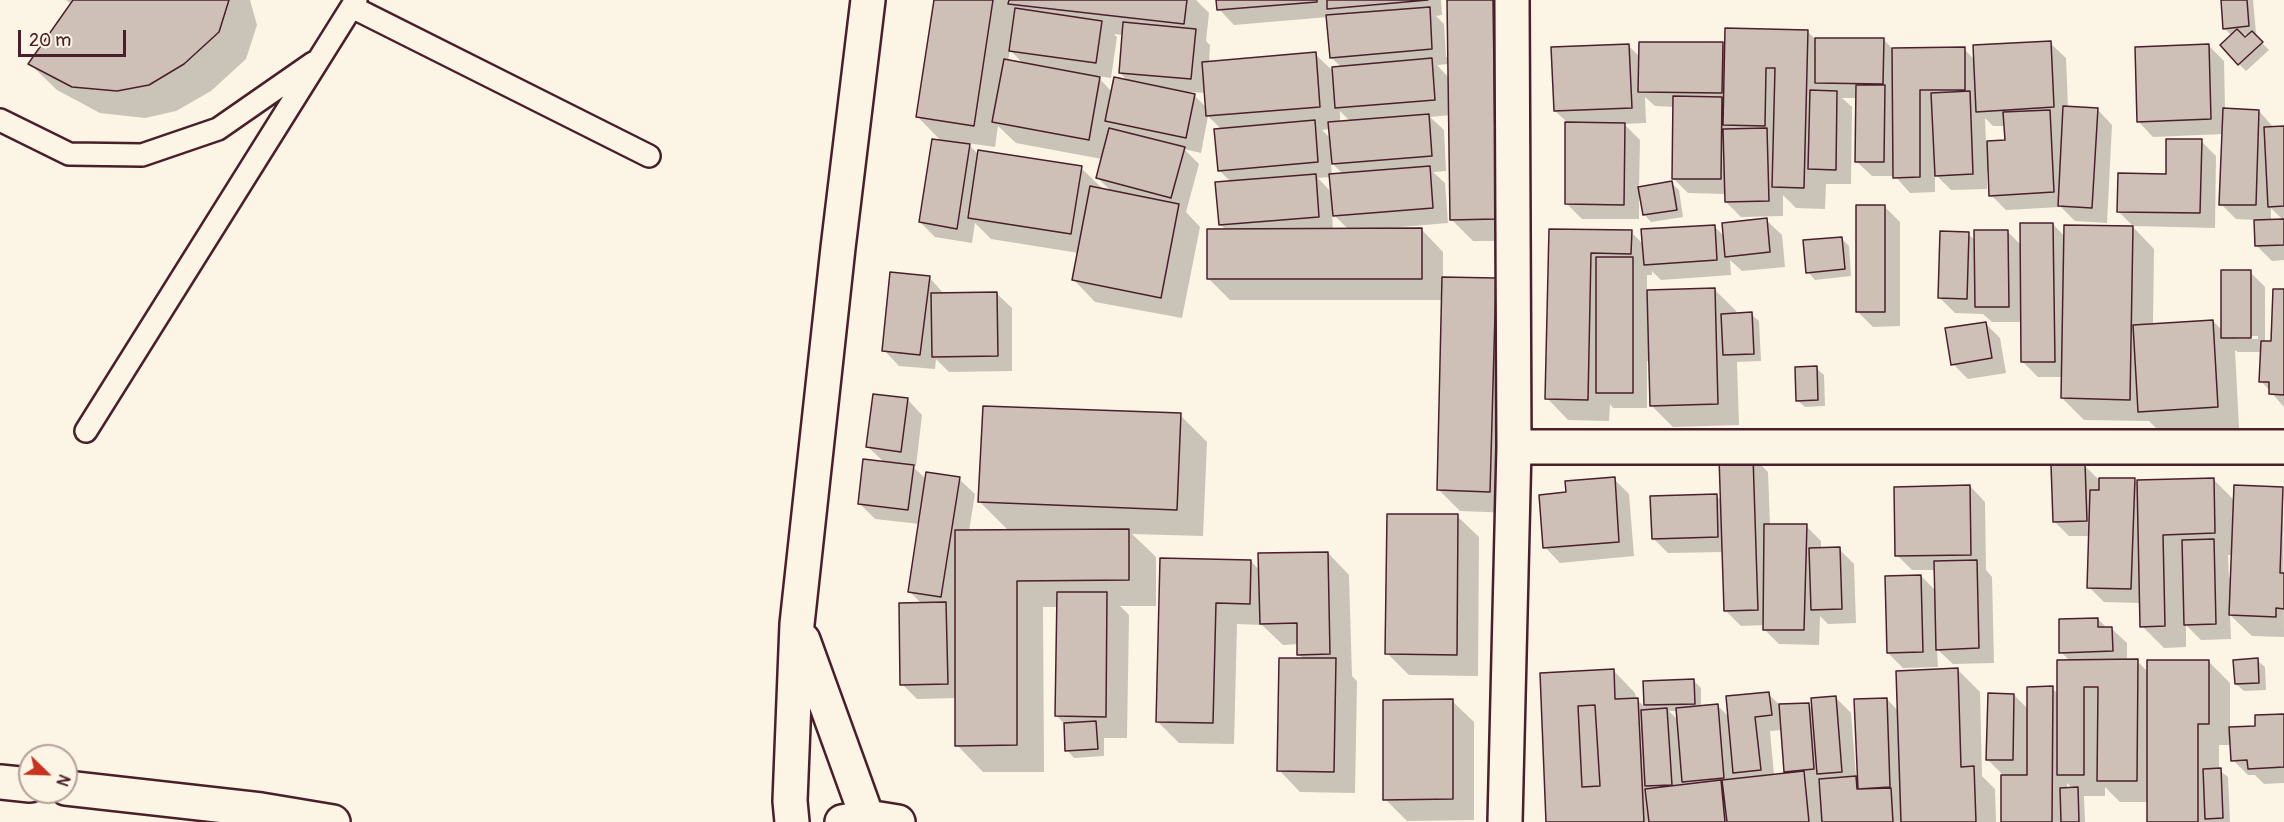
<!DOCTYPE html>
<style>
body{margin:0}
#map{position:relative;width:2284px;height:822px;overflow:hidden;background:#fcf5e5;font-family:Pangolin,sans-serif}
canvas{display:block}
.north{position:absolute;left:18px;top:744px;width:60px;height:60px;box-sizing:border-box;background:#fcf5e5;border:2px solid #b59f9b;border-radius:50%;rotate:113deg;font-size:16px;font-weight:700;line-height:24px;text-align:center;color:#4a1f2b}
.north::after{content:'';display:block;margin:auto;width:21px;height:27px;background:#c8321e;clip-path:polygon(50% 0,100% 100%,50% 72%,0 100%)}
.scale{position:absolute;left:18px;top:30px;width:108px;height:27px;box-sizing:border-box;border:3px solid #4a1f2b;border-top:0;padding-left:8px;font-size:18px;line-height:21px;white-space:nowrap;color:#4a1f2b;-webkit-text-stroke:4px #fcf5e5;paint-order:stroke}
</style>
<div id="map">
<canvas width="2284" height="822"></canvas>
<div class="north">N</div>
<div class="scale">20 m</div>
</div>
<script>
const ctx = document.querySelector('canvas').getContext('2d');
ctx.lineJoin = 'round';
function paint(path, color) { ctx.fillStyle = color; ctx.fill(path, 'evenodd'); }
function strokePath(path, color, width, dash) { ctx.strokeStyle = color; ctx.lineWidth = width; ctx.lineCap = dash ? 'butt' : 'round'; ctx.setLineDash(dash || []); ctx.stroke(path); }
paint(new Path2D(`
 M 66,0 L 250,0 L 257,25 L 246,59 L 211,91 L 176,111 L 145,118 L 100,113 L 57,90 L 30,64 L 72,4 Z
 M 936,0 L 1196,0 L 1209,13 L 1206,41 L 1210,45 L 1209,63 L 1315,54 L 1334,72 L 1341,67 L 1331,57 L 1328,17 L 1234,25 L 1219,9 L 1218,0 L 1441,0 L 1442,15 L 1436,16 L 1444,24 L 1446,57 L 1449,57 L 1448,0 L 1514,0 L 1517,241 L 1473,241 L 1452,220 L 1450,115 L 1430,117 L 1444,130 L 1446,171 L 1433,172 L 1445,183 L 1448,223 L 1388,228 L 1388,230 L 1422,230 L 1443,252 L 1443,279 L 1495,280 L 1517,302 L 1512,513 L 1460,511 L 1438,489 L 1443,300 L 1230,300 L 1209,279 L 1226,230 L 1220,224 L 1232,183 L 1219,170 L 1222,130 L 1208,116 L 1201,153 L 1184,149 L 1199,164 L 1186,212 L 1200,227 L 1182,318 L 1095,302 L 1074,280 L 1079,253 L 991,239 L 975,223 L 972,243 L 935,237 L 920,222 L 942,142 L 917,116 ZM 1114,34 L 1123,35 L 1120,73 L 1129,82 L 1112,92 L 1097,76 L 1111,78 L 1117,37 ZM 1010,50 L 1016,56 L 1024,65 L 1008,62 ZM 1449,64 L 1449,78 L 1437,65 ZM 1188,92 L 1206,93 L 1207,108 L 1194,95 L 1187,94 ZM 1340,111 L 1350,121 L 1340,122 ZM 998,126 L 1016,143 L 1102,159 L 1097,177 L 1112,192 L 1103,189 L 1081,168 L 979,155 L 967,143 L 995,147 ZM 1330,129 L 1331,139 L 1322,130 ZM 1331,162 L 1344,175 L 1332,175 ZM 1331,177 L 1332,193 L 1318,178 ZM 1332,213 L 1349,230 L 1333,230 Z
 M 2222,0 L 2253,0 L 2256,33 L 2253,34 L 2269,50 L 2246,71 L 2239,64 L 2232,36 L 2224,28 ZM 2251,34 L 2245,39 L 2241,35 Z
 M 1807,31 L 1815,39 L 1883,39 L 1893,49 L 1964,49 L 1975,60 L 2050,43 L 2066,58 L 2068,108 L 2097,109 L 2112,125 L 2107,223 L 2075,221 L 2061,207 L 2006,210 L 1991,195 L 1990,170 L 1987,171 L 1987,189 L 1951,190 L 1935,174 L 1935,192 L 1910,193 L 1895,176 L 1872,176 L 1856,161 L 1857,98 L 1842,98 L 1852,107 L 1851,184 L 1826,184 L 1825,209 L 1796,208 L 1783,195 L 1783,216 L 1741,217 L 1726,202 L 1726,194 L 1688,193 L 1673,178 L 1674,107 L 1655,106 L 1645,97 L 1646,123 L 1624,124 L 1640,140 L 1639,188 L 1671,183 L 1679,190 L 1683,217 L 1651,222 L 1644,214 L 1641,196 L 1639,196 L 1639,219 L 1582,219 L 1566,203 L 1567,122 L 1555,111 L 1628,45 L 1640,57 L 1722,44 L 1726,48 ZM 1985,118 L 1993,126 L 2006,126 L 2006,141 L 1986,143 Z
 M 2209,46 L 2224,61 L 2225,110 L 2259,111 L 2274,128 L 2284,128 L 2284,260 L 2272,261 L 2257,246 L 2256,220 L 2236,219 L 2221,204 L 2223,134 L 2153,137 L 2138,121 ZM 2271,208 L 2283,220 L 2271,221 Z
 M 2201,141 L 2216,156 L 2215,228 L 2133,226 L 2118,211 L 2167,175 Z
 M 1885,207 L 1900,222 L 1900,326 L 1873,327 L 1858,312 Z
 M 1766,220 L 1782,235 L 1785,267 L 1742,271 L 1730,260 L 1731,275 L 1661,280 L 1652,271 L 1652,275 L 1647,275 L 1647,292 L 1714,289 L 1736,311 L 1736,315 L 1751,314 L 1759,321 L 1761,361 L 1737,362 L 1739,425 L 1673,427 L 1651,405 L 1650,361 L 1647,361 L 1647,408 L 1613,408 L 1610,404 L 1609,421 L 1568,420 L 1547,398 L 1551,230 L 1631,232 L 1644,245 L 1714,226 L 1725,237 Z
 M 2053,224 L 2065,237 L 2133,227 L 2154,249 L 2153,325 L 2213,321 L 2223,331 L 2250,272 L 2265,287 L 2265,342 L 2272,343 L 2284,291 L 2284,407 L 2261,381 L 2262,352 L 2238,352 L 2235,350 L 2239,428 L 2161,433 L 2149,421 L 2084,420 L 2062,398 L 2063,377 L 2038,377 L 2023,362 L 2022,322 L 1992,322 L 1983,314 L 1955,313 L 1940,298 L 1968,234 L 1976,241 L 2007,231 L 2022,246 ZM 2236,336 L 2258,336 L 2258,339 L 2236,339 Z
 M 1841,238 L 1849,246 L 1851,276 L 1815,280 L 1808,272 Z
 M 929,277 L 944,294 L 996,293 L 1012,308 L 1012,371 L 949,372 L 936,359 L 935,369 L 899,366 L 884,350 Z
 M 1985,323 L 2000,338 L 2006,373 L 1968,379 L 1953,364 Z
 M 1816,368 L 1824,375 L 1825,406 L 1805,407 L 1797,400 Z
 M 907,399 L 922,415 L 916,466 L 912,466 L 927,480 L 959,479 L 975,494 L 969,531 L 1009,531 L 980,502 L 1180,415 L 1207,442 L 1203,536 L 1132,534 L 1156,557 L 1156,606 L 1120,606 L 1129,615 L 1127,738 L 1104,738 L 1104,756 L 1074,758 L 1067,750 L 1065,725 L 1057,716 L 1058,607 L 1043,607 L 1044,772 L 983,772 L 957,745 L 956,698 L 917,699 L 902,684 L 922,604 L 910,592 L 920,524 L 875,519 L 859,503 L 885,463 L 868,447 Z
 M 1753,457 L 1768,472 L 1770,525 L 1806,526 L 1821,541 L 1821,549 L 1839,549 L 1854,564 L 1856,623 L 1828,624 L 1820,616 L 1819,645 L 1779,644 L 1764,629 L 1764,625 L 1741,626 L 1726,611 L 1724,552 L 1668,553 L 1653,538 L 1716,496 L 1722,501 Z
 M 2084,465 L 2098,479 L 2134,480 L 2139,484 L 2213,479 L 2235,501 L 2283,489 L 2284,637 L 2252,636 L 2230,615 L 2231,639 L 2201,640 L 2186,625 L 2186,647 L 2164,648 L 2142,626 L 2141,603 L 2104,602 L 2089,587 L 2090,536 L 2069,536 L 2054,521 ZM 2228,555 L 2233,555 L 2232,578 L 2229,578 Z
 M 1614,479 L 1629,494 L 1634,556 L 1560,563 L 1545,547 L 1567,494 Z
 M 1970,486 L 1985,502 L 1986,570 L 1992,577 L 1994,663 L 1953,664 L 1937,649 L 1938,667 L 1903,668 L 1888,653 L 1921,576 L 1936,591 L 1935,570 L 1912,570 L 1897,555 Z
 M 1457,516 L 1479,537 L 1478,676 L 1409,675 L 1387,653 Z
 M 1328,553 L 1349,575 L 1352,676 L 1357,681 L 1355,793 L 1300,792 L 1279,770 L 1304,659 L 1299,655 L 1299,644 L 1283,645 L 1262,625 L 1237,624 L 1234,744 L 1179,743 L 1157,721 L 1161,559 L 1251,561 L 1260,571 Z
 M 2098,619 L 2107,628 L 2111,628 L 2127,643 L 2127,661 L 2137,661 L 2149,673 L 2208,661 L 2230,683 L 2230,729 L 2256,727 L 2284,715 L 2284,783 L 2264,784 L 2255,775 L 2248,775 L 2233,760 L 2232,745 L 2219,745 L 2219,770 L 2228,777 L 2230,822 L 2149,822 L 2149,802 L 2120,802 L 2105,787 L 2105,796 L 2084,796 L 2085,822 L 2002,822 L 2005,777 L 1987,759 L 2014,695 L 2029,710 L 2052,688 L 2059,695 L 2070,661 L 2061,652 ZM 2067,783 L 2073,789 L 2067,789 Z
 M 2257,660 L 2265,667 L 2266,690 L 2244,691 L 2236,684 Z
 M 1958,670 L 1980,692 L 1982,776 L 1995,789 L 1996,822 L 1548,822 L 1614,671 L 1635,693 L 1636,699 L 1645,707 L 1644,682 L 1693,680 L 1701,688 L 1701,707 L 1718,706 L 1729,717 L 1768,694 L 1781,706 L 1808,704 L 1813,709 L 1836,698 L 1851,713 L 1856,776 L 1859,776 L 1887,699 L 1899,712 ZM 1669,711 L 1678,711 L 1679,721 ZM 1782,730 L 1785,771 L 1787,773 L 1774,775 L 1770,731 Z
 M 1452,701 L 1474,722 L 1474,820 L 1407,821 L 1385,799 Z`), '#0003');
const building = new Path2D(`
 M 73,0 L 229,0 L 219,32 L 184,64 L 149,85 L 117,91 L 72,87 L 28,64 Z
 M 934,0 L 993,0 L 974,126 L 916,117 Z
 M 1009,0 L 1187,0 L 1184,24 L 1008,4 Z
 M 1216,0 L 1317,0 L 1317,2 L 1217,10 Z
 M 1327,0 L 1428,0 L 1327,9 Z
 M 1447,0 L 1493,0 L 1496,219 L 1450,220 Z
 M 2221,0 L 2247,0 L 2249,26 L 2223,29 Z
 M 1430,7 L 1432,49 L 1330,58 L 1326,15 Z
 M 1015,8 L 1102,21 L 1096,63 L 1009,51 Z
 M 1123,22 L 1196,29 L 1191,79 L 1119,73 Z
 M 1725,28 L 1808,30 L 1804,188 L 1772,187 L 1775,68 L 1766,68 L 1765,126 L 1723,125 Z
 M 2237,29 L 2245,37 L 2252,31 L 2263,42 L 2238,65 L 2220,45 Z
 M 1815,38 L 1884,38 L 1883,84 L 1815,83 Z
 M 2051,41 L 2054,107 L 1976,112 L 1973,45 Z
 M 1639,42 L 1723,42 L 1722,93 L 1638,92 Z
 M 1629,44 L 1632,108 L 1554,111 L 1551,47 Z
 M 2209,44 L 2211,119 L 2137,122 L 2135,47 Z
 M 1965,47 L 1965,90 L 1920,90 L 1920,177 L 1893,178 L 1892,48 Z
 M 1316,52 L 1320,107 L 1206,116 L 1202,62 Z
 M 1432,58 L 1435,100 L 1335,108 L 1332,67 Z
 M 1004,59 L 1100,77 L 1089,140 L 992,122 Z
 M 1114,77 L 1195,94 L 1186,138 L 1105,121 Z
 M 1856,85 L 1885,85 L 1884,162 L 1855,162 Z
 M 1810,90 L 1837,91 L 1836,170 L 1808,169 Z
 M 1970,91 L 1973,174 L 1935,176 L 1931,93 Z
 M 1673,96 L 1722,97 L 1721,179 L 1672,179 Z
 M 2063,106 L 2098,108 L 2092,208 L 2058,206 Z
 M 2223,108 L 2259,110 L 2256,205 L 2219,205 Z
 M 2050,110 L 2054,192 L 1989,196 L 1987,141 L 2005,140 L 2003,112 Z
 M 1429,114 L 1432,156 L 1332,164 L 1328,122 Z
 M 1315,120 L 1318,162 L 1218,171 L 1214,129 Z
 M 1565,122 L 1625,123 L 1624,205 L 1565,204 Z
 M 2284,126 L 2284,206 L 2268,207 L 2264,127 Z
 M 1109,128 L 1185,147 L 1171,198 L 1096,178 Z
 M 1767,128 L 1769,201 L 1725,202 L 1723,129 Z
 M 932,139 L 970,144 L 957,229 L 919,222 Z
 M 2166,139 L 2202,139 L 2200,213 L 2117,212 L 2118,173 L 2166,174 Z
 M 978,150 L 1082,166 L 1071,234 L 968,218 Z
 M 1430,166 L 1433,208 L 1333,216 L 1329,174 Z
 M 1316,174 L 1319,217 L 1219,225 L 1215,182 Z
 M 1672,181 L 1677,210 L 1643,215 L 1638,187 Z
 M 1090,186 L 1179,204 L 1161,298 L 1072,280 Z
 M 1856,205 L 1885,205 L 1885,312 L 1856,312 Z
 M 1767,218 L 1770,252 L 1725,257 L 1722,223 Z
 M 2284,219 L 2284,245 L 2255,246 L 2254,220 Z
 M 2020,223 L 2053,223 L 2055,362 L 2021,362 Z
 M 1715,225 L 1717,260 L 1644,265 L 1641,229 Z
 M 2064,225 L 2133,226 L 2130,400 L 2061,398 Z
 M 1422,228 L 1422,279 L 1207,279 L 1207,229 Z
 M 1549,229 L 1632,230 L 1631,254 L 1591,253 L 1588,400 L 1545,399 Z
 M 1974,230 L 2008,230 L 2009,307 L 1975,307 Z
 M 1940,231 L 1969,232 L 1967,299 L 1938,298 Z
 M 1842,237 L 1845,269 L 1806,273 L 1803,240 Z
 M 1596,257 L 1633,257 L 1633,393 L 1596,393 Z
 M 2221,270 L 2251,270 L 2251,338 L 2221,338 Z
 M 890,272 L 930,276 L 920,355 L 882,351 Z
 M 1442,277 L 1496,278 L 1490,492 L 1437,490 Z
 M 1715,288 L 1718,404 L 1650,406 L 1647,290 Z
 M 2273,289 L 2284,289 L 2284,395 L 2269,394 L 2269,382 L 2259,382 L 2261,341 L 2271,341 Z
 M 997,292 L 998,356 L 932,357 L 931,293 Z
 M 1752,312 L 1754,354 L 1723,355 L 1721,314 Z
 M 2213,320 L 2218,407 L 2138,412 L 2133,325 Z
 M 1986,322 L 1992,358 L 1951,365 L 1945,328 Z
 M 1817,366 L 1818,400 L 1796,401 L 1795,367 Z
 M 873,394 L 908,398 L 901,452 L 866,447 Z
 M 983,406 L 1181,413 L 1177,510 L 978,502 Z
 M 1753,456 L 1758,610 L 1724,611 L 1719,457 Z
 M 863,459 L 914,465 L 908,510 L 858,504 Z
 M 2085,463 L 2087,521 L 2053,522 L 2051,465 Z
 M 926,472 L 960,477 L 941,597 L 908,592 Z
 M 1615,477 L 1619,542 L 1543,548 L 1539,495 L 1566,492 L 1565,481 Z
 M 2099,478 L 2135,478 L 2131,589 L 2087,588 L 2090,490 L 2099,490 Z
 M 2214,478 L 2215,533 L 2163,535 L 2165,626 L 2140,627 L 2137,480 Z
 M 1970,485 L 1971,555 L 1895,556 L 1894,487 Z
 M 2234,485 L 2283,487 L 2280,573 L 2284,573 L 2284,609 L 2276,608 L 2276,617 L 2229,615 Z
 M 1717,494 L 1718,537 L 1652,539 L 1650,496 Z
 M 1387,514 L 1458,514 L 1457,655 L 1385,654 Z
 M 1764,524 L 1807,524 L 1804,630 L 1763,630 Z
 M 1129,529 L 1129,580 L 1017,581 L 1017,745 L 955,746 L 955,530 Z
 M 2214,539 L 2216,624 L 2184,625 L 2182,540 Z
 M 1840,547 L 1842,609 L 1811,610 L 1809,548 Z
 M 1328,552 L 1330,654 L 1297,655 L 1297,623 L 1260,624 L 1258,553 Z
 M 1160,558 L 1251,560 L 1250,604 L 1216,603 L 1213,723 L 1156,722 Z
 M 1977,560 L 1979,648 L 1936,650 L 1934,561 Z
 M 1921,575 L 1923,652 L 1887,653 L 1885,576 Z
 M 1057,592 L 1107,592 L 1106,717 L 1055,716 Z
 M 946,602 L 948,684 L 900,685 L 899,603 Z
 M 2098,618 L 2098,627 L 2112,627 L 2113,651 L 2059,653 L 2059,619 Z
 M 1279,658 L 1336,658 L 1334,772 L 1277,771 Z
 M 2258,658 L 2259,683 L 2235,684 L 2233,660 Z
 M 2138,659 L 2137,781 L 2097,781 L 2098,687 L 2084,687 L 2084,775 L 2057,775 L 2057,660 Z
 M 2147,660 L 2209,660 L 2209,724 L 2198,724 L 2198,822 L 2147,822 Z
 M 1958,668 L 1961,767 L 1974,766 L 1976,822 L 1901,822 L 1896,671 Z
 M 1614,669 L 1615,699 L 1638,698 L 1644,822 L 1546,822 L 1540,673 ZM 1595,705 L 1600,786 L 1582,787 L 1578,706 Z
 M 1694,679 L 1695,704 L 1644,705 L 1643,681 Z
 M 2053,686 L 2052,822 L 2001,822 L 2001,775 L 2027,775 L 2027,687 Z
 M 1769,692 L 1772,715 L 1755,717 L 1761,770 L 1733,773 L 1726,696 Z
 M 1988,693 L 2014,694 L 2013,760 L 1986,760 Z
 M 1836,696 L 1842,772 L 1817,774 L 1811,698 Z
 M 1887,698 L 1890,787 L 1858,789 L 1854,699 Z
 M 1453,699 L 1453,799 L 1383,800 L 1383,700 Z
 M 1809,703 L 1814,769 L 1784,772 L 1779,704 Z
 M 1718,704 L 1724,778 L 1682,782 L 1676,708 Z
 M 1595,705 L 1600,786 L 1582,787 L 1578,706 Z
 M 1667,708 L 1672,785 L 1645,786 L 1641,710 Z
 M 2284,714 L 2284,767 L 2248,769 L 2247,760 L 2231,761 L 2229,727 L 2255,726 L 2255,715 Z
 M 1096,721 L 1098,749 L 1065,751 L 1064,723 Z
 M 2221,768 L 2223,818 L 2205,819 L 2203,769 Z
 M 1804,771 L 1809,822 L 1727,822 L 1722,780 Z
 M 1856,776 L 1857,789 L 1891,788 L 1893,822 L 1822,822 L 1819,779 Z
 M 1721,780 L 1725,822 L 1649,822 L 1645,789 Z
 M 2078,787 L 2079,822 L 2061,822 L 2060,788 Z`);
paint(building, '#cfc0b7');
strokePath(building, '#4a1f2b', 1.5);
const lane = new Path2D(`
 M 352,7 L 649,156
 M 0,120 L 69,154 L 142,155 L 218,129 L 313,63
 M 86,431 L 356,0`);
const street = new Path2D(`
 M 1514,447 L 2284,447
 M 1505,822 L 1514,447 L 1512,0`);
const secondary = new Path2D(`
 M 803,640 L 867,817
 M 0,782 L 30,785
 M 66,788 L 261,810 L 333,822
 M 792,822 L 790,801 L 797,624 L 838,248 L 868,0
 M 842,822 L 867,817 L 898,822`);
strokePath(lane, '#4a1f2b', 26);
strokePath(street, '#4a1f2b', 38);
strokePath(secondary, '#4a1f2b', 38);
strokePath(lane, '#fcf5e5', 21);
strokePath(street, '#fcf5e5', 33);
strokePath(secondary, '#fcf5e5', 33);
</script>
